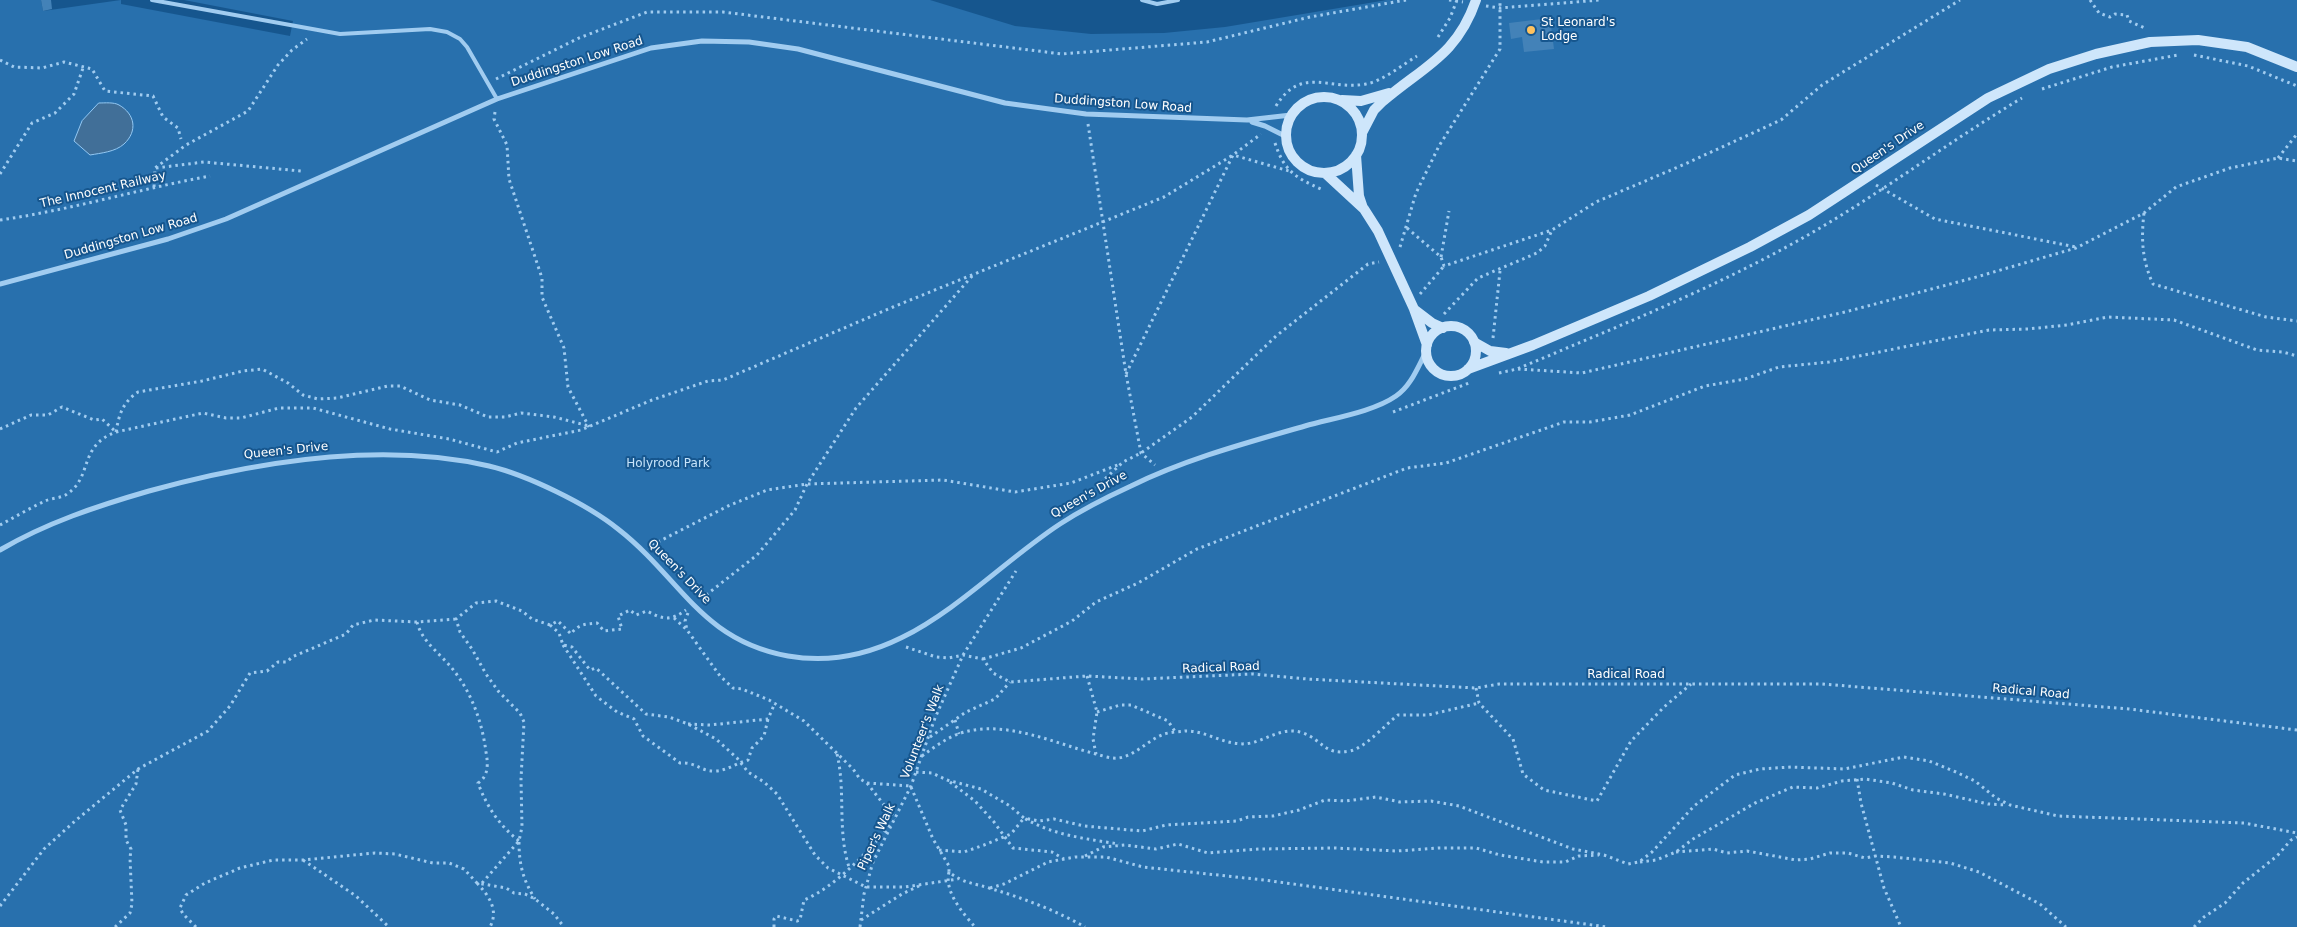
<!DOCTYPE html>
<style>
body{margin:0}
canvas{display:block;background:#16568e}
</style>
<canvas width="2297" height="927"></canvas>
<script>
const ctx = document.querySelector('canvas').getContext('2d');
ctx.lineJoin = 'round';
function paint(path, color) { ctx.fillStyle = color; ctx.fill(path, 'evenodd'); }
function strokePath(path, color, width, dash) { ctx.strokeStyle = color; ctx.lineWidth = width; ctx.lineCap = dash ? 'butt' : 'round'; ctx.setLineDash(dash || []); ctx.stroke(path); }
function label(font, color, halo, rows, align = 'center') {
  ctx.font = font + ' "DejaVu Sans",sans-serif'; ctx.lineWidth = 4; ctx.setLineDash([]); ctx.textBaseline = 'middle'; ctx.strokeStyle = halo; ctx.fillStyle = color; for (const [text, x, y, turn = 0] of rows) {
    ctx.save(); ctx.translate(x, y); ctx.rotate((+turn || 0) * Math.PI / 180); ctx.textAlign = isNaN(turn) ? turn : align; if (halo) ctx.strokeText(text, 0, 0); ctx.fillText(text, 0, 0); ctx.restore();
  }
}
paint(new Path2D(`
 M 0,0 L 41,0 L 43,11 L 121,0 L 121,4 L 290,36 L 293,21 L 184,0 L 930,0 L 1015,26 L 1091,34 L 1164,33 L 1225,27 L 1387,0 L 2297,0 L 2297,927 L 0,927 Z`), '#2870ad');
const water = new Path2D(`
 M 99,103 C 105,103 114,102 119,105 C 135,114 138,131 124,144 C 115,152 101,153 90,155 L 74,141 L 82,121 Z`);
paint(water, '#416f98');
strokePath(water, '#93c8f3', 1);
paint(new Path2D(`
 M 41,0 L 51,0 L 52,9 L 43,11 Z
 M 1550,18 L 1554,49 L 1524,52 L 1522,37 L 1511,39 L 1509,23 Z`), '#4382b8');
strokePath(new Path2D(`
 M 1449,0 L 1463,2
 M 2090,0 L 2099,13 L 2110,17 L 2115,14 L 2127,15 L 2129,21 L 2147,29
 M 1486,6 L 1500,8 L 1600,0
 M 1438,37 L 1450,18 L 1457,0
 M 2194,55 L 2248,66 L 2297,86
 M 0,60 L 14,67 L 42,68 L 64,62 L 92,69 L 105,91 L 153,96 L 163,117 L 178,128 L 181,139
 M 496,79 L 579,38 L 647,12 L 723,12 L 1062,54 L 1207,42 L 1310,17 L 1406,0
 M 2042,89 L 2112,67 L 2178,55
 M 1276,106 C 1301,65 1330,91 1366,84 C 1383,81 1402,65 1417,56
 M 495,112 L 494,119 L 507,145 L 509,179 L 542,278 L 542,297 L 564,348 L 568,387 L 589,427
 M 1088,124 L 1126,374 L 1141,453 L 1155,465
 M 1275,143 C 1284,171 1296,178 1321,189
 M 2278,158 L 2297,134
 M 156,168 L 204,162 L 301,171
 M 0,174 L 32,123 L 55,113 L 74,94 L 83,68
 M 1876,185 L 1935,219 L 2076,247
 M 154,187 L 155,168 L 186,145 L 248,111 L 278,65 L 292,50 L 307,39
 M 2144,213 C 2141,239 2142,260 2153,284 L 2266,317 L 2297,321
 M 0,220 C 71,210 139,189 210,176
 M 1407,228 L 1441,257 L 1444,266 L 1552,230 L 1596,202 L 1685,164 L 1781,120 L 1822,85 L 1960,0
 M 1400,247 L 1416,193 L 1439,146 L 1500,49 L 1500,0
 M 1441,257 L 1449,211
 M 1420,294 L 1444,266
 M 1444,314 L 1478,278 L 1537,253 L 1545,246 L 1552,230
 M 1493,338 L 1500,271
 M 1518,369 L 1582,373 L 1845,312 L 1973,278 L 2076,248 L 2144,213 L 2176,187 L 2230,168 L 2278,158 L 2297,161
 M 1499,373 L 1517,369 C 1621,325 1728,283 1825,225 C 1892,185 1955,138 2022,98
 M 1126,374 L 1233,155 L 1289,171
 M 1393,412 L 1469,383
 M 0,429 L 31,415 L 48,415 L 62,407 L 94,420 L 102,419 L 116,432
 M 116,432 C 119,414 123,402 138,392 L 202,381 L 243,371 L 262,369 L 288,383 L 303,395 L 318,399 L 337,398 L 388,386 L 400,386 L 430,400 L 460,405 L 488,417 L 505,417 L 521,413 L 554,417 L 589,426
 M 1091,492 L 1123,462 L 1141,453 L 1192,417 L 1276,336 L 1368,264 L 1379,262
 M 0,525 C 15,517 30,508 45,501 C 52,498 62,498 67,494 C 93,477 78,446 116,432 L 203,413 L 226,418 L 241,418 L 279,408 L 313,408 L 390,429 L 449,439 L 497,452 L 517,443 L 581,430 L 652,400 L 708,381 L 723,380 L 893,307 L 1164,197 L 1233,155 L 1261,134
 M 652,545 L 728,506 L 767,490 L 807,484 L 943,480 L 1015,492 L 1071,483 L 1120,464
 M 701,599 L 757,555 L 795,510 L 807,484 L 856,408 L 973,275
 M 688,613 L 685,621 L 687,630 L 720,676 L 733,688 L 742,689 L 769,700 L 804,721 L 853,769 L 860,779 L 867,783 L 911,786
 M 674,618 L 687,630
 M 417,622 C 421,640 439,653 451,667 C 471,691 482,721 486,752 C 488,763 489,776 478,783 C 487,807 499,825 519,841
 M 550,625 L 559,633 L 563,645 L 572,647 L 590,670 L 596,668 L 646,714 L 669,717 L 688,724 L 716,739 L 737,758 L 748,772 L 764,782 L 777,794 L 815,855 L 828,868 L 866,887 L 905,887 L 958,879
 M 563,645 L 596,696 L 617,712 L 634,719 L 643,736 L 680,763 C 696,762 700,771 714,771 C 727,771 736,763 748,760 L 752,748 L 764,736 L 768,719
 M 906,647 L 936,657 L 949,658 L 963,655 L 983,659 L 993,673 L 1010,682 L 1087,676 L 1142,679 L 1253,674 L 1307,679 L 1476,688 L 1499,684 L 1822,684 L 2129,709 L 2297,730
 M 983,659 L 1021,648 L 1072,621 L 1096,602 L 1138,583 L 1197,549 L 1407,468 L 1446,463 L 1564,422 L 1590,422 L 1630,415 L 1705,386 L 1745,379 L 1779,367 L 1829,362 L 1989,330 L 2028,329 L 2067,325 L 2108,317 L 2174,320 L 2257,350 L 2283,352 L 2297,356
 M 1087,676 L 1097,712 L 1093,739 L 1096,754 C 1103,756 1112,759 1119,758 C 1136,755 1147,741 1162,735 C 1168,732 1178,732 1185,731 C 1207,730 1227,748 1251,743 C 1268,739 1284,726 1303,733 C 1323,740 1324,756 1350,751 C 1365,748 1386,724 1398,715 L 1428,715 L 1479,703
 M 1476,688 L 1479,703 L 1513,739 L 1523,774 L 1544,790 L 1597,801 L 1631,741 L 1664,707 L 1691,684
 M 1097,712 L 1120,705 L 1131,705 L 1168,721 L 1176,733
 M 955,720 L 959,734
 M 688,724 L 710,725 L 768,719 L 775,703
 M 930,737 L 966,712 L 995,699 L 1010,682
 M 837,754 C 846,792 837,830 849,867
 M 922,756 C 933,748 945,739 958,734 C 1003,718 1053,743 1096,754
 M 916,772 L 932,773 L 947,780 L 981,789 L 1010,806 L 1024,818 L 1039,821 L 1054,819 L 1084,826 L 1142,831 L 1166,825 L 1237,821 L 1248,817 L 1273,816 L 1299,810 L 1325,800 L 1346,801 L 1376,797 L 1400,802 L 1431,801 L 1459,806 L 1573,849 L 1604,855 L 1628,864 L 1639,862 L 1652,852 L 1694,806 L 1735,775 L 1760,769 L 1791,767 L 1844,769 L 1904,757 L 1929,761 L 1956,772 L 1975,781 L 1996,798 L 2010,805 L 2058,816 L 2244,823 L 2297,833
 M 1857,779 L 1861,803 L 1884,888 L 1901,927
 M 950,782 L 975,801 L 994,822 L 1013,848 L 1052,852 L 1064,859
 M 867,783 L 895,819
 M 911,787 L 933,839 L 949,866 L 949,872 C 964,884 975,883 992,889 C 1023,898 1057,911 1085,927
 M 519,842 C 519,864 523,880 535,899
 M 939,850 L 964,852 L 984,845 L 1011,834 L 1024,818 C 1052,835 1087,839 1119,844
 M 1676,852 L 1713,849 L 1727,853 L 1747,851 L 1796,860 L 1810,859 L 1830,853 L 1848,853 L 1865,858 L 1876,856 L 1894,857 L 1950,863 L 1979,872 L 2040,904 L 2066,927
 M 1085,856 L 1103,847 L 1125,845 L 1156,849 L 1178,844 L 1208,853 L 1260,849 L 1334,848 L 1397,851 L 1438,848 L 1476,848 L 1500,855 L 1543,862 L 1565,862 L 1579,856 L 1599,855
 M 303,860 L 356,896 L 389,927
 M 1640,862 L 1656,860 L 1676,852 L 1693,839 L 1755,803 L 1793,787 L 1817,788 L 1842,781 L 1865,779 L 1892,783 L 1913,790 L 1944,794 L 1988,804 L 2007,805
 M 949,872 C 944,892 963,913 975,927
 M 477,883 C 489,896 499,910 490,927
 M 482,883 L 519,841 L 522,827 L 521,779 L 524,722 L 520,713 L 499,692 L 486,674 L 472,649 L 460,632 L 456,619 L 476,603 L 496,601 L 522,611 L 532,619 L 550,625 L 558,621 L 571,634 C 578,624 586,624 597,623 L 604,631 L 622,629 L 618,616 L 630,610 L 636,615 L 647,611 C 664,620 670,621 686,610
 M 990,888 L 1004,884 L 1048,862 L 1075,857 L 1106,857 L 1143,867 L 1264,880 L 1607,927
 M 0,906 L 44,849 L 75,821 L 138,769 L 208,731 L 230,706 L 250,673 L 267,671 L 278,662 L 287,662 L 292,657 L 346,634 L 353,625 L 374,620 L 417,622 L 456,619
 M 861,920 L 902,894 L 919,886
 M 115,927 L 130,913 L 132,904 L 130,858 L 131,849 L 126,840 L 126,825 L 120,810 L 136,784 L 138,769
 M 196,927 L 183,914 L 180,908 L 186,895 L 205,883 L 240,868 L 273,860 L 303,860 L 375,853 L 395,854 L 433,863 L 449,863 L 464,869 L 477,883 L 506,888 L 514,893 L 525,894 L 535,899 L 554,914 L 564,927
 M 774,927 L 774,919 L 776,916 L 797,921 L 800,920 L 804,900 C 835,887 869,851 891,824
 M 860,927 L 864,894 L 873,862 L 911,786 L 935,718 L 963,655 L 1016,571
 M 2194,927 L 2204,917 L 2225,903 L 2243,883 L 2277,856 L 2291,840 L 2297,837`), '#a1ccf0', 3, [2.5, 4]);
strokePath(new Path2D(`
 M 152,0 L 340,34 L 430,29 L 447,32 L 460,39 L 467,47 L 497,99
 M 1142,0 L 1157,4 L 1178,0`), '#a1ccf0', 4);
strokePath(new Path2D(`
 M 1252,122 L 1265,126 L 1285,136
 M 0,284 L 168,239 L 226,219 L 497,99 L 651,48 L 702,41 L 749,42 L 798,49 L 1005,103 L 1086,114 L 1247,120 L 1291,115
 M 0,550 C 46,523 97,506 149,491 C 254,462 381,441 489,466 C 527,475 587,504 618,529 C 681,578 700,640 788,656 C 902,676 976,579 1060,524 C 1083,509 1107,497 1131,486 C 1186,459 1246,443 1305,426 C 1333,418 1373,412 1396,396 C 1412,385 1418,366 1427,350`), '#a1ccf0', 5);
strokePath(new Path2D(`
 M1286 135a38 38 0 1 1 76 0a38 38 0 1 1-76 0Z
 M 1342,100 L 1361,101 L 1389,93
 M 1362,133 L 1374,110 L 1382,102 C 1422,67 1457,56 1476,0
 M 1356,155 L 1359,196 L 1363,208
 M 1325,173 L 1364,209 L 1378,231 L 1414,309 L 1427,345
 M 1415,310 L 1432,323 L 1443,328
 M1426 351a25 25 0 1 1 50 0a25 25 0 1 1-50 0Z
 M 1474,342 L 1490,351 L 1506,353
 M 1468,369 L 1533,345 L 1649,296 L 1750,247 L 1809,215 L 1988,98 L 2049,69 L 2096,54 L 2150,42 L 2198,40 L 2247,47 L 2297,67`), '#cee6fb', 10);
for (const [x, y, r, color] of [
 [1531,30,5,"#ffc25f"]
]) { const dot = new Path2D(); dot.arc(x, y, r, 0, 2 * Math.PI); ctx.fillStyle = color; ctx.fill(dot); strokePath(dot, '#16568e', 2); }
label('12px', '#fff', '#16568e', [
 ["St Leonard's",1541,23],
 ["Lodge",1541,37]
], 'left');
label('12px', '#fff', '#16568e', [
 ["Duddingston Low Road",577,62,-18],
 ["Duddingston Low Road",1123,104,4],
 ["Queen's Drive",1888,148,-34],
 ["The Innocent Railway",103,190,-13],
 ["Duddingston Low Road",131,237,-16],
 ["Queen's Drive",286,451,-6],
 ["Queen's Drive",1089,495,-29],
 ["Queen's Drive",679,572,46],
 ["Radical Road",1221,668,-2],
 ["Radical Road",1626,675],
 ["Radical Road",2031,692,5],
 ["Volunteer's Walk",923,732,-69],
 ["Piper's Walk",877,837,-65]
]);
label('12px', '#c7e4fb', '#16568e', [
 ["Holyrood Park",668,464]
]);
</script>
